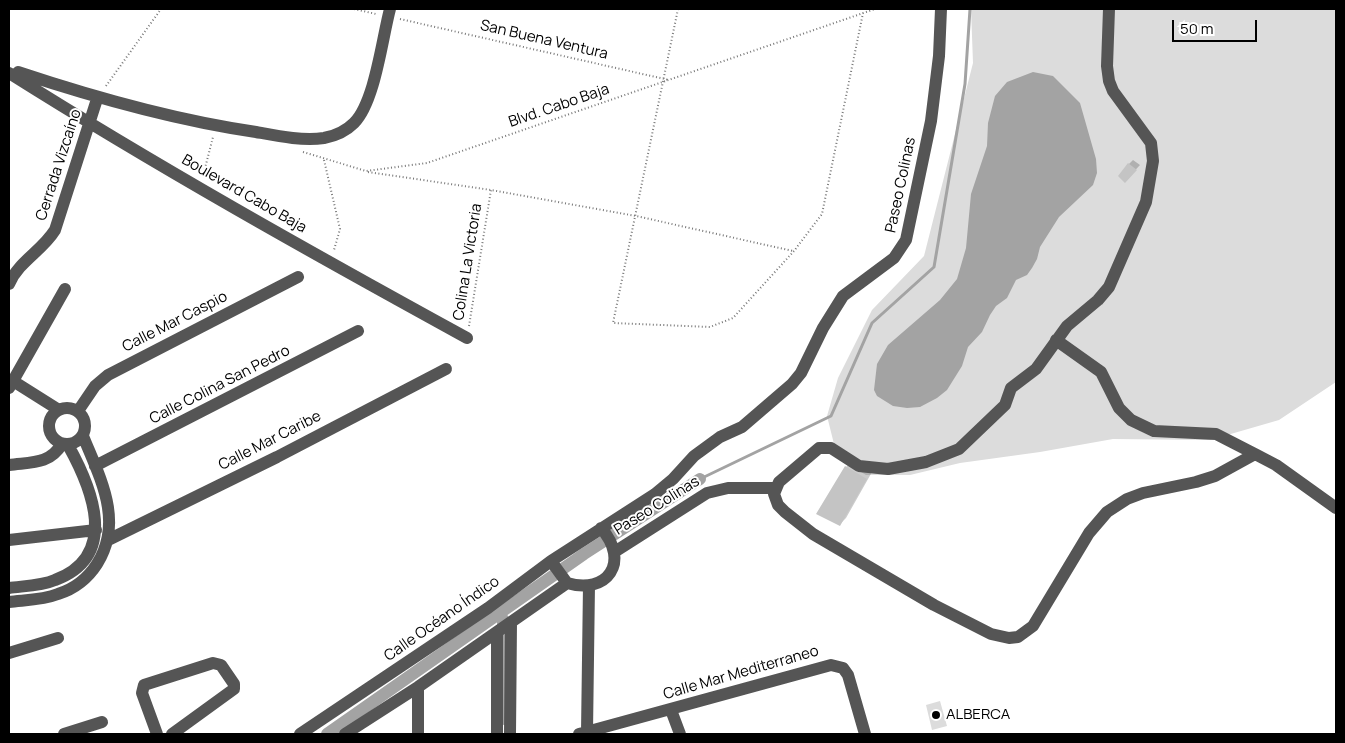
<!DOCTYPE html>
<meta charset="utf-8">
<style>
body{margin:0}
#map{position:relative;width:1345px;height:743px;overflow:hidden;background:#fff;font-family:Manrope,sans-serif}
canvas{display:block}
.frame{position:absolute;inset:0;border:10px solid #000;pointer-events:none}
.scale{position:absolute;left:1172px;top:20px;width:85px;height:22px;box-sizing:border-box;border:2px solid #000;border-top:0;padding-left:6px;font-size:15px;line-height:18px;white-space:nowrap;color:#000;-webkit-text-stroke:4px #fff;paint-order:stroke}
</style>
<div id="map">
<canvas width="1345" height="743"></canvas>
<div class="frame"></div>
<div class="scale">50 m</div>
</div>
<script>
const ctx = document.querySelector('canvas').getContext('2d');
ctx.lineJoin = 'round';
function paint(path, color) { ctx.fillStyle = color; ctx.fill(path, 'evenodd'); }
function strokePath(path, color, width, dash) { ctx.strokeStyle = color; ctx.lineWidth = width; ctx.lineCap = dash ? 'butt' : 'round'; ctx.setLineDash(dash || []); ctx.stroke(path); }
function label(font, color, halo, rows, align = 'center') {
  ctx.font = font + ' Manrope,sans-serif'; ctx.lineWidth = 4; ctx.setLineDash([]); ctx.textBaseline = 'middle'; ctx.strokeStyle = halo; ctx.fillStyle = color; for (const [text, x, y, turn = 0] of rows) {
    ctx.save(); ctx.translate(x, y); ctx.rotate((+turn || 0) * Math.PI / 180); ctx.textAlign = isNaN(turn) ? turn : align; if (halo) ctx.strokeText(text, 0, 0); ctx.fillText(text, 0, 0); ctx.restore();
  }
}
paint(new Path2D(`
 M 971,9 L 1336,9 L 1336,382 L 1279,420 L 1210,440 L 1113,439 L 1040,452 L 960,463 L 910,475 L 866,475 L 840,459 L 834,444 L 827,416 L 838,378 L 872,310 L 924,256 L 973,63 Z
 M 940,701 L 947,726 L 932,730 L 926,705 Z`), '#dcdcdc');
paint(new Path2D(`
 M 1033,72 L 1053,76 L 1080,103 L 1096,159 L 1097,173 L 1093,185 L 1059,217 L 1040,247 L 1037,259 L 1032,268 L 1027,275 L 1016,280 L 1007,298 L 996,306 L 990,315 L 982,332 L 968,347 L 962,366 L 947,390 L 937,398 L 920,407 L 907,408 L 893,406 L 877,396 L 874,390 L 877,364 L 888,345 L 940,300 L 957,279 L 966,248 L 971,194 L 987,146 L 988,123 L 995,96 L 1007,82 Z`), '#a3a3a3');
paint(new Path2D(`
 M 1133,160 L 1140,165 L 1125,181 L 1129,164 Z
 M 852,461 L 872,472 L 846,518 L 839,525 L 846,467 Z`), '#0003');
strokePath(new Path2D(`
 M 700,479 L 831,416 L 872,323 L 934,267 L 965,84 L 970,9`), '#a3a3a3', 3);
strokePath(new Path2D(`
 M 503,619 L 504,719
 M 327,734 L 584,554 L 700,479`), '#a3a3a3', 12);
paint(new Path2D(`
 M 1128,163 L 1137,170 L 1125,183 L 1118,176 Z
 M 845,466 L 867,479 L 840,526 L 816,514 Z`), '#c4c4c4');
strokePath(new Path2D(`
 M 354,9 L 376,14
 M 678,9 L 613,323 L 710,327 L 733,318 L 794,251 L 822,214 L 863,13
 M 400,19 L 669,80
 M 106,86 L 161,9
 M 303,152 L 366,171 L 427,163 L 875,9
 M 324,160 L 340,229 L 334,250
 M 368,172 L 491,190 L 636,216 L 793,251
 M 203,176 L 213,137
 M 469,326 L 491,190`), '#777', 2, [1, 2.5]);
strokePath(new Path2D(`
 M 18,72 C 96,98 174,120 256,132 C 278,136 302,141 324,138 C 335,136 346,131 354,123 C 375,102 382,39 390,9
 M 9,73 C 158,167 312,253 467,338
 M 9,284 C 19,261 42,251 55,230 L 97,99
 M 1056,340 L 1101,372 L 1119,408 L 1131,420 L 1154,431 L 1216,434 L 1255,454 L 1215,476 L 1196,482 L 1143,493 L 1127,499 L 1107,512 L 1089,533 L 1033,626 L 1018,637 L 1009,638 L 991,634 L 934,605 L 813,534 L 785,512 L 778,505 L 774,494 L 779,482 L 819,448 L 831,448 L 859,466 L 888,469 L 926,462 L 959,449 L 1005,405 L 1011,388 L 1036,369 L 1067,326 L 1098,300 L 1109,287 L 1146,202 L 1153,161 L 1151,143 L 1113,91 L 1109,81 L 1107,66 L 1109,9
 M 13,381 L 59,410
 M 9,388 L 65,289
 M49 426a18 18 0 1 1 36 0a18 18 0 1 1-36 0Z
 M 78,411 L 95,386 L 108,375 L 298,277
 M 1255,454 L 1276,465 L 1336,508
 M 9,465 C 31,462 49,465 62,444
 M 95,466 L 358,331
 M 9,540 L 96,530
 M 108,540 L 277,457 L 446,369
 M 616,551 L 707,493 L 728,488 L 775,488
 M 551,561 L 567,583
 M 9,588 C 23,586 41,586 55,580 C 120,556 92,488 68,445
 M 9,602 C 25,600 43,600 58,594 C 74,589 88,578 97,564 C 124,521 100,478 83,436
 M 9,653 L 58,638
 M 671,710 L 680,734
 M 587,732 L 589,585
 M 64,734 L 102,722
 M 157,734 L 142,693 L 144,685 L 213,663 L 221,665 L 234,684 L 234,689 L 172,734
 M 300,734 L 488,608 L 551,561 L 655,494 L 673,479 L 694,456 L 720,437 L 742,427 L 792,384 L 801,373 L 823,328 L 843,296 L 894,258 L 906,240 L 931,121 L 939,56 L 941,9
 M 345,734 L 418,687 L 567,583 C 607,595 631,562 601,528
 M 418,734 L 418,687
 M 497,734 L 497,632
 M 510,734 L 511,623
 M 579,734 L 831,665 L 843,668 L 848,675 L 865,734`), '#555', 12);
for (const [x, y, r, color] of [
 [936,715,5,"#000"]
]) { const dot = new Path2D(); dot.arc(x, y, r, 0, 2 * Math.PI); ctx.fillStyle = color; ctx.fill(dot); strokePath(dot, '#fff', 2); }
label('15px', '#000', '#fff', [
 ["San Buena Ventura",544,40,13],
 ["Blvd. Cabo Baja",559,106,-19],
 ["Cerrada Vizcaíno",59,165,-72],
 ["Paseo Colinas",901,185,-78],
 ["Boulevard Cabo Baja",244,194,30],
 ["Colina La Victoria",468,262,-81],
 ["Calle Mar Caspio",175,322,-27],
 ["Calle Colina San Pedro",220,385,-27],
 ["Calle Mar Caribe",270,441,-27],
 ["Paseo Colinas",657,506,-32],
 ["Calle Océano Índico",442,619,-35],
 ["Calle Mar Mediterraneo",741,673,-16]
]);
label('15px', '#000', '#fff', [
 ["ALBERCA",946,715]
], 'left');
</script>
